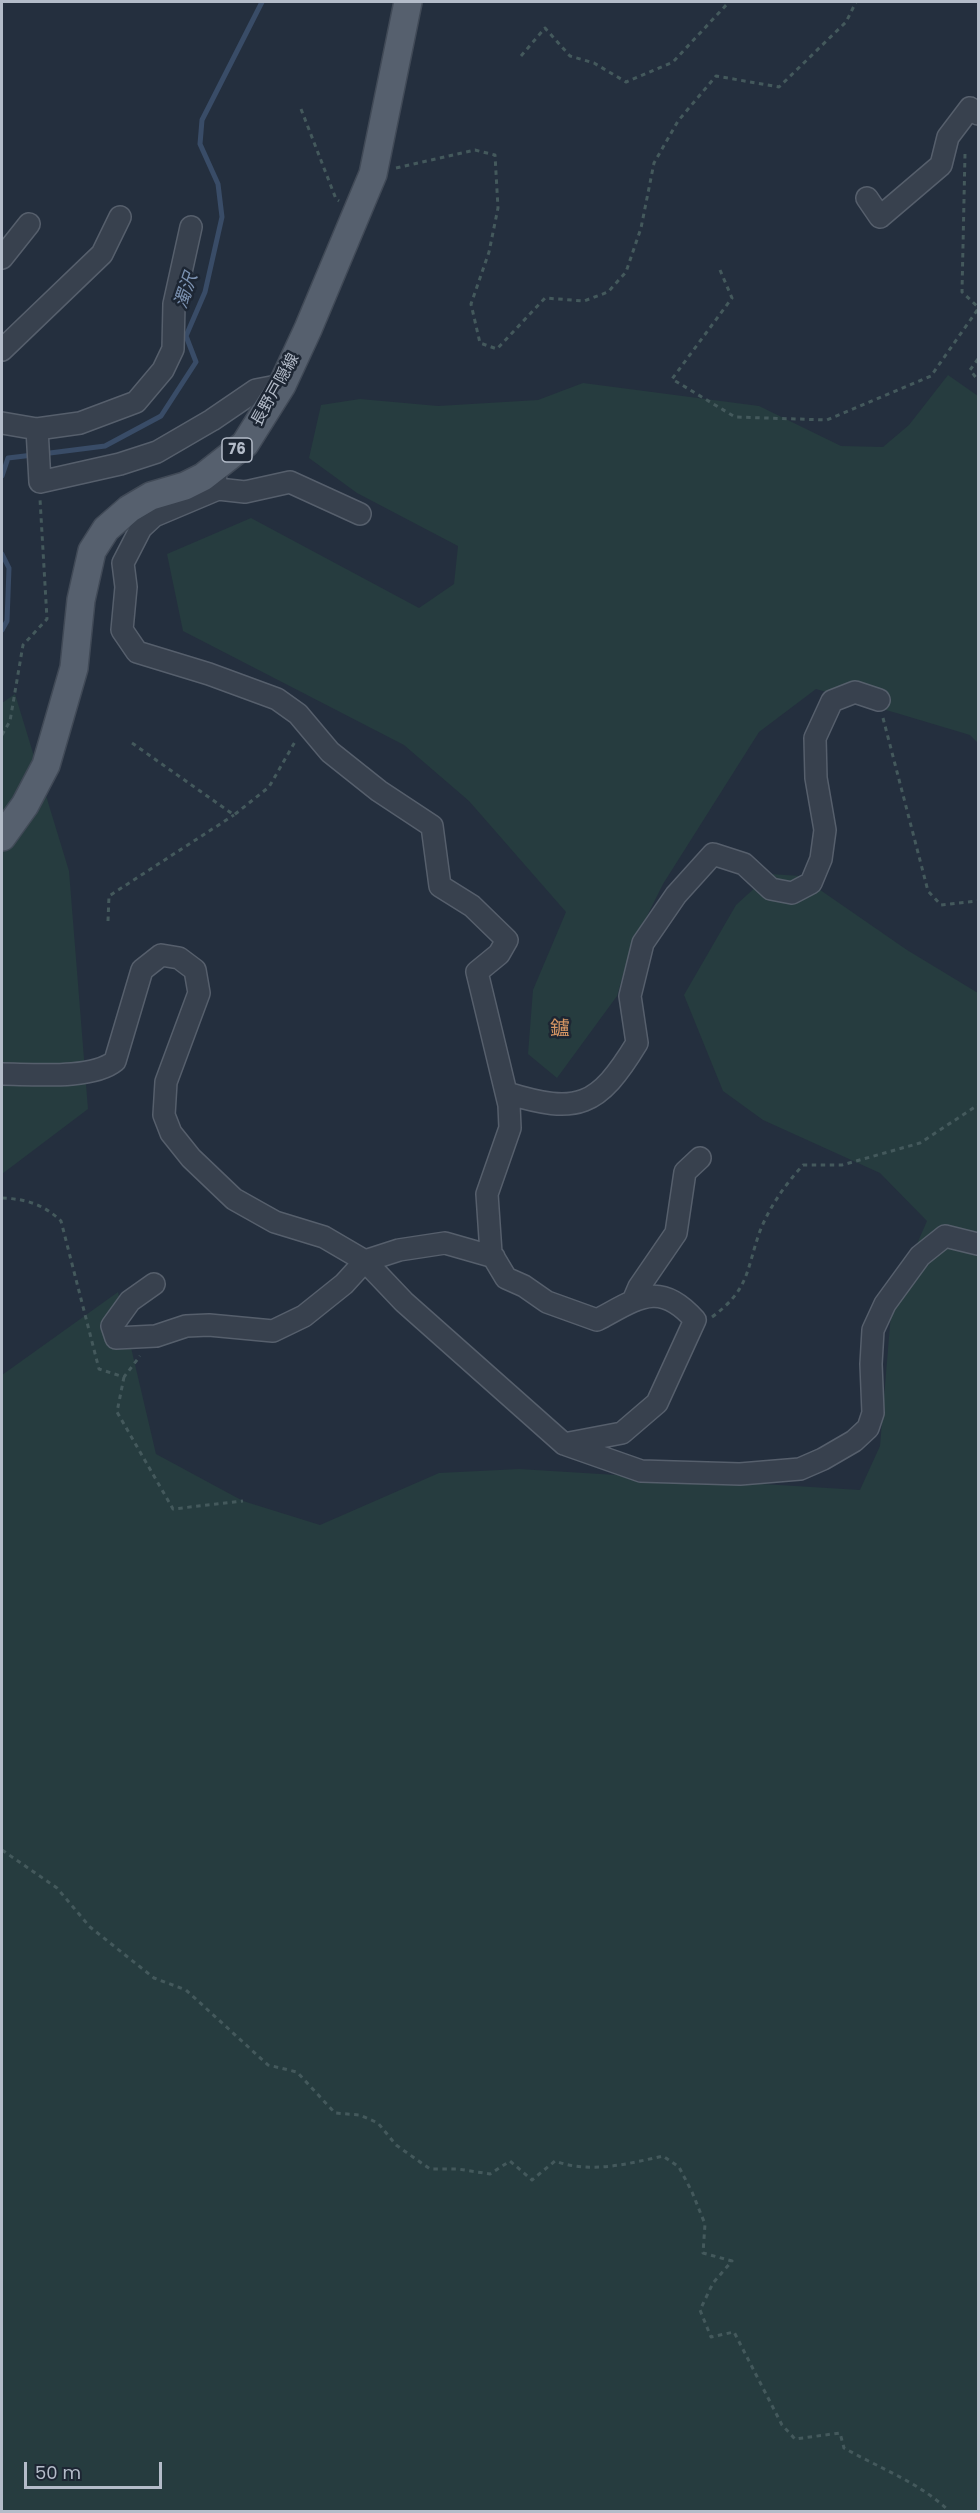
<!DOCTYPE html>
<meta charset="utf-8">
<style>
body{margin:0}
#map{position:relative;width:980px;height:2513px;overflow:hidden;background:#242f3e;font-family:Poppins,sans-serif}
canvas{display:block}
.frame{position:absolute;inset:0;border:3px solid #b4bcc9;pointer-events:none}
.scale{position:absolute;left:24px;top:2462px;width:138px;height:27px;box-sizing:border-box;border:3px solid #b4bcc9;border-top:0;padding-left:8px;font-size:18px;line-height:21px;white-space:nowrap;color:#b4bcc9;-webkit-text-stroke:4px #1d2633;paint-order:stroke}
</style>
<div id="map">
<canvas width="980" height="2513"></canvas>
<div class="frame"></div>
<div class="scale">50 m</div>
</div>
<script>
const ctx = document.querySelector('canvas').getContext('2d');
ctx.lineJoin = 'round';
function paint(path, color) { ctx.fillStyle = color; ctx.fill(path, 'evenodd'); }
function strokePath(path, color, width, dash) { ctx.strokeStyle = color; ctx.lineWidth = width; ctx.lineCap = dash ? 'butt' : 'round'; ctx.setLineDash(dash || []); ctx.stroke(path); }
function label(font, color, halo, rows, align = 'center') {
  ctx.font = font + ' Poppins,"Noto Sans JP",sans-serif'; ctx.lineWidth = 5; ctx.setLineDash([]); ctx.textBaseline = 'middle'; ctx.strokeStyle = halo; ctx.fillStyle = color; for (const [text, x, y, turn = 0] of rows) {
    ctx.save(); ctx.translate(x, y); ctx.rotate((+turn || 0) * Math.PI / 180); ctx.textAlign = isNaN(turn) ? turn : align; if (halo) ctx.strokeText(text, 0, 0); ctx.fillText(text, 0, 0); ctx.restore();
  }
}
paint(new Path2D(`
 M 948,375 L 978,396 L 978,743 L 970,735 L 816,689 L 759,732 L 663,884 L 631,948 L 617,996 L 557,1078 L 528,1054 L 533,990 L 566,912 L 469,801 L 404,745 L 183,631 L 167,554 L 251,518 L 419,608 L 454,584 L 458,546 L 357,493 L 309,458 L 321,405 L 360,399 L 438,406 L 538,400 L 583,383 L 759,406 L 841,446 L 883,447 L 909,425 Z
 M 15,694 L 69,871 L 88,1109 L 2,1174 L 2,703 Z
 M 770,874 L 800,876 L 907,950 L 978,993 L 978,2511 L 2,2511 L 2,1375 L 118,1292 L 156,1454 L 243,1501 L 320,1525 L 439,1473 L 519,1469 L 860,1490 L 880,1446 L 892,1301 L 927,1221 L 880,1173 L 763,1120 L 723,1091 L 684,995 L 736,905 Z`), '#263c3f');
strokePath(new Path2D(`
 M 42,454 L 105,446 L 161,416 L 196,362 L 186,336 L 205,292 L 222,217 L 218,184 L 200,144 L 202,120 L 262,2
 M 2,476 L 8,458 L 33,455
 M 2,554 L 9,568 L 7,621 L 2,630`), '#394c67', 5);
const minor = new Path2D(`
 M 867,198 L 880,217 L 941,165 L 948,137 L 970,108 L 978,114
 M 2,258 L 29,224
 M 2,350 L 102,254 L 120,217
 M 2,423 L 37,429 L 40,482 L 120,464 L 157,452 L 212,420 L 256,390 L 282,385
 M 37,429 L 80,423 L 136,402 L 163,370 L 173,349 L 174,304 L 191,227
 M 213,469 L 218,489 L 154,516 L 141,528 L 123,563 L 126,587 L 122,630 L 137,652 L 209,674 L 277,699 L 298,714 L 330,752 L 379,791 L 432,826 L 440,886 L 472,906 L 507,940 L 499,954 L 477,972 L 509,1105 L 510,1128 L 487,1194 L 491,1253 L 506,1278 L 524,1286 L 547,1302 L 597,1320 C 637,1299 659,1279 695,1320 L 657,1403 L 622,1433 L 564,1444
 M 218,489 L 245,492 L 290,482 L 360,514
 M 2,1074 C 31,1074 92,1080 115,1061 L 142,970 L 161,955 L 179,958 L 195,970 L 199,993 L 166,1082 L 164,1115 L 171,1133 L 191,1158 L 234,1199 L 275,1222 L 324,1237 L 365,1261 L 404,1302 L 564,1444 L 641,1471 L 740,1474 L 800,1469 L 823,1459 L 854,1441 L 868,1428 L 873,1413 L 871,1364 L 873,1330 L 885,1304 L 920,1256 L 945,1236 L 978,1244
 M 507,1093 C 578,1115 598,1107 637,1043 L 630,996 L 643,943 L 676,895 L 713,854 L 744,864 L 771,889 L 792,893 L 811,883 L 821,859 L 825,830 L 816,778 L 815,738 L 832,701 L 855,692 L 879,700
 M 154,1284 L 130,1301 L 112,1326 L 116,1338 L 156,1336 L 186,1326 L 209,1325 L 273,1331 L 304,1316 L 344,1284 L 365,1261 L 399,1250 L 445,1243 L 494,1257
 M 633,1301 L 639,1287 L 676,1233 L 685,1172 L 700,1158`);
const major = new Path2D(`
 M 2,837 L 25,805 L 46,765 L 74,668 L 81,600 L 92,551 L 106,529 L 129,509 L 151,496 L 185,486 L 203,477 L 245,444 L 282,385 L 308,329 L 373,174 L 408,2`);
strokePath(minor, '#565f6c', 24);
strokePath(major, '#414a57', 30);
strokePath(new Path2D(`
 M 521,56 L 545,28 L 570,56 L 594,63 L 626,82 L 673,62 L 729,2
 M 301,109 L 336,199 L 339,201
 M 965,154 L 962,292 L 978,307
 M 396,168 L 475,150 L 495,155 L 498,208 L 489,252 L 471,304 L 480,343 L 497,349 L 545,298 L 584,301 L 608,292 L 626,272 L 641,228 L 654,163 L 678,121 L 716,76 L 779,87 L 846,22 L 856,2
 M 720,270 L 732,298 L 672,379 L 735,417 L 827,420 L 931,376 L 978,309
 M 978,359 L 970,370 L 978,380
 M 883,718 L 928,891 L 941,905 L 978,901
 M 2,735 L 10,721 L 23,645 L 47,619 L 40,499
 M 132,743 L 234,815 L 269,787 L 296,740
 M 108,921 L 109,896 L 234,815
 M 2,1198 C 26,1199 43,1204 61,1221 L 99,1369 L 124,1377 L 140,1356
 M 712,1317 C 750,1289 746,1270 760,1231 C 770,1206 785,1185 803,1165 L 842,1165 L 920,1143 L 978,1105
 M 124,1377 L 117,1412 L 173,1509 L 243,1501
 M 2,1850 L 57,1888 L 90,1927 L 154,1978 L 186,1990 L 268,2065 L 297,2072 L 335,2113 L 360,2115 L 378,2123 L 396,2145 L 430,2169 L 458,2169 L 490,2174 L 510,2161 L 532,2180 L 555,2161 C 590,2174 627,2164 663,2156 L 679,2167 L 692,2192 L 705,2224 L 703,2253 L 732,2261 L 713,2283 L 700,2310 L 711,2337 L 734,2332 L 782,2425 L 795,2439 L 840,2433 L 844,2448 C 879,2468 921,2483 950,2512`), '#44595c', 3, [4.5, 4.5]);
strokePath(minor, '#38414e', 21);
strokePath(major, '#56606e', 27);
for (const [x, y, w] of [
 [237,450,30]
]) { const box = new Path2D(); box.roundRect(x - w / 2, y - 12, w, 24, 4.5); ctx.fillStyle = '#1d2633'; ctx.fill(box); strokePath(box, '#b4bcc9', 1.5); }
label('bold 15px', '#b4bcc9', null, [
 ["76",237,450]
]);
label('16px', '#b4bcc9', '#1d2633', [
 ["長野戸隠線",276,390,-61]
]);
label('italic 18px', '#7c92b1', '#1d2633', [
 ["濁沢",187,291,-71]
]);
label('20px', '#d59563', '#1d2633', [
 ["鑪",560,1030]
]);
</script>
